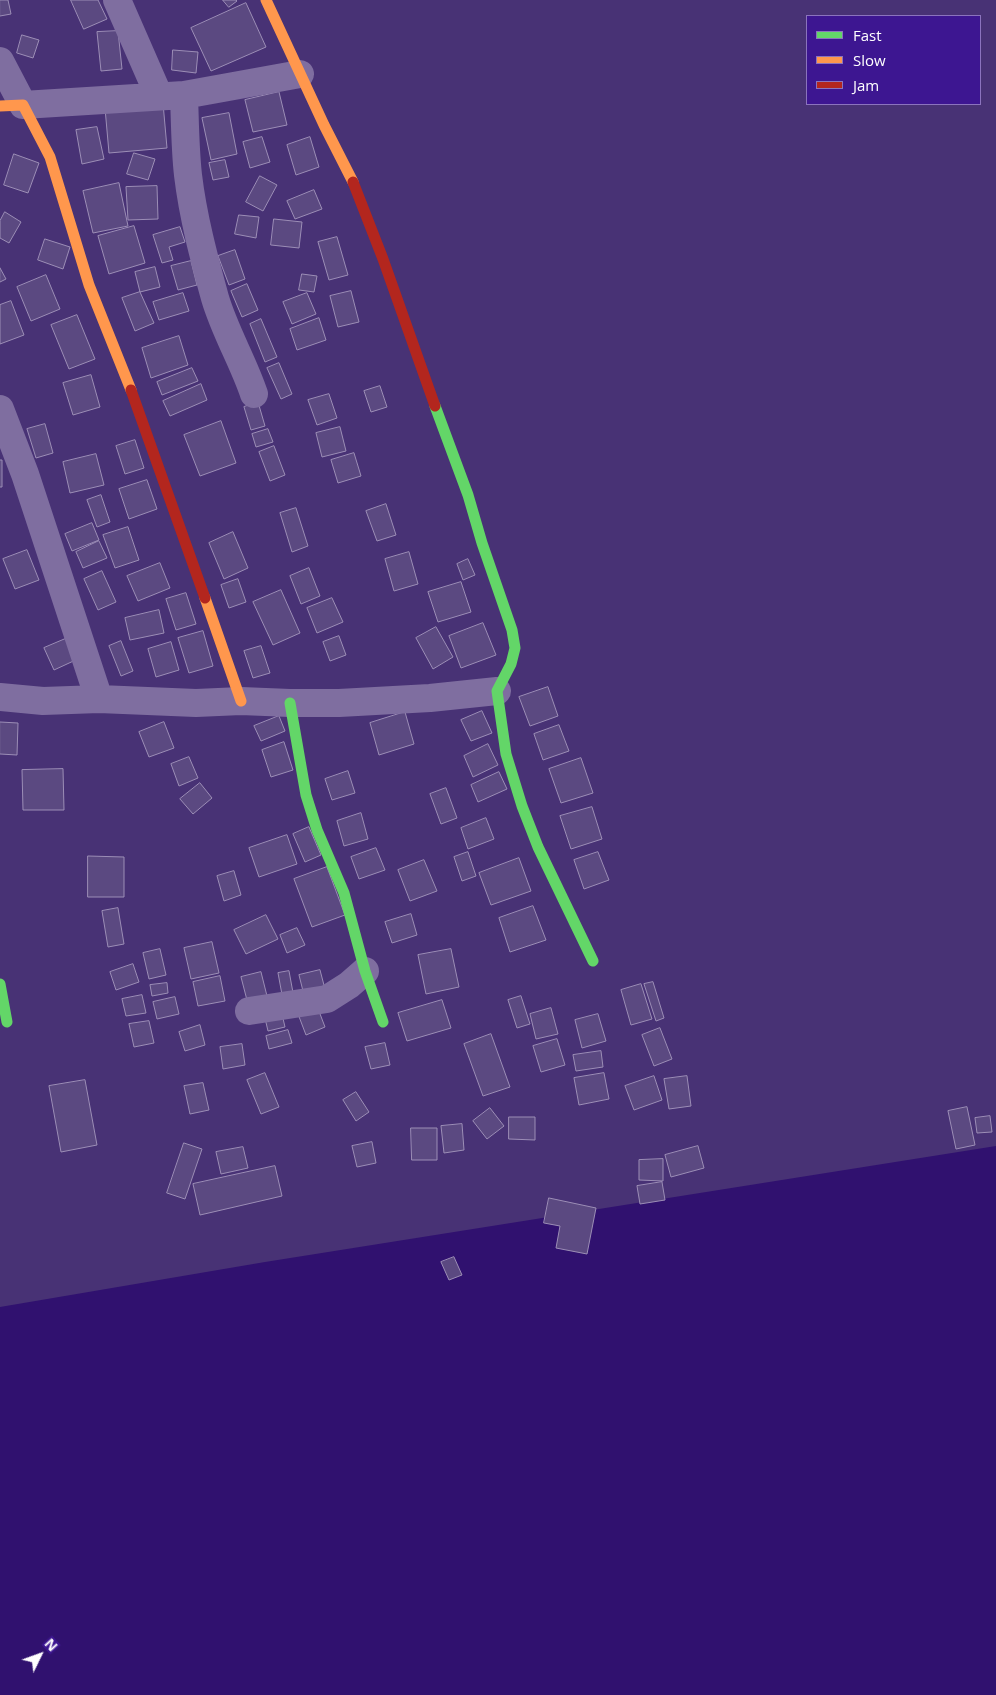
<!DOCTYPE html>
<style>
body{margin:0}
#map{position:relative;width:996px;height:1695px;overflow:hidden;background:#483275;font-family:"Open Sans",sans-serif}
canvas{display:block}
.legend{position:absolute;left:806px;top:15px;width:175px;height:90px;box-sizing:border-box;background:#3d1691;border:1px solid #8b73bd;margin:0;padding:6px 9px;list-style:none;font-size:15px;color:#fff}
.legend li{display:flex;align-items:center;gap:10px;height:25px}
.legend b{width:25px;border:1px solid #8b73bd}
.north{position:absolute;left:15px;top:1630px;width:50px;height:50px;-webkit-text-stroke:4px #3d1691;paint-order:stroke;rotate:48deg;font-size:14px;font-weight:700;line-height:20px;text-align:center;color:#fff}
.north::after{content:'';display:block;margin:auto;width:18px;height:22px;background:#fff;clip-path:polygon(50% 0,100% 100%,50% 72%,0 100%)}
</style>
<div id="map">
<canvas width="996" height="1695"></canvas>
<ul class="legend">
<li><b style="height:6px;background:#63d668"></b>Fast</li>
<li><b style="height:6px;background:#ff974d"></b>Slow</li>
<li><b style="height:6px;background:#b3261e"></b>Jam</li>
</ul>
<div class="north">N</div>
</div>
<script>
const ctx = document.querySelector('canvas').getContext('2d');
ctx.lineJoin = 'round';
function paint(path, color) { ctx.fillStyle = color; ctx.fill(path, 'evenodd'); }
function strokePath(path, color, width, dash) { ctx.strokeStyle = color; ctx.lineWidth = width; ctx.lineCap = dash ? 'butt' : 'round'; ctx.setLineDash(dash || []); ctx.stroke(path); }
paint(new Path2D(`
 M 996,1146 L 996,1695 L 0,1695 L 0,1307 L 265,1262 Z`), '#30116f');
const building = new Path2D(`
 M 0,0 L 8,0 L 11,14 L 0,16 Z
 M 71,0 L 98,0 L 107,19 L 84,29 Z
 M 223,0 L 236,0 L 237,1 L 229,7 Z
 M 246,3 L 266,47 L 211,71 L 191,28 Z
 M 118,31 L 122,69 L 101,71 L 97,32 Z
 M 22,35 L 39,40 L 33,58 L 17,53 Z
 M 173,50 L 198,52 L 196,73 L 172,70 Z
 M 279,92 L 287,125 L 253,132 L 245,100 Z
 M 163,103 L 167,148 L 109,153 L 105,108 Z
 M 229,113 L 237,154 L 211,160 L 202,118 Z
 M 97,127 L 104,159 L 82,164 L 76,130 Z
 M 262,137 L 270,162 L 250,168 L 243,142 Z
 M 310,137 L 319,167 L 296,175 L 287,145 Z
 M 134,153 L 155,159 L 148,180 L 127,174 Z
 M 14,154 L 39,163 L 28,193 L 4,185 Z
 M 225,160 L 229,177 L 213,180 L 209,163 Z
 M 260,176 L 277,185 L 263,211 L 246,202 Z
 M 119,183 L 128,226 L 93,233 L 83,191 Z
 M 157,186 L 158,219 L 128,220 L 126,187 Z
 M 314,190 L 322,209 L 295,219 L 287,201 Z
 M 5,212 L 21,222 L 9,243 L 0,238 L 0,221 Z
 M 239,215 L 259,217 L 256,238 L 235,234 Z
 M 274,219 L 302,222 L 299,248 L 271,245 Z
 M 134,226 L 145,263 L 109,274 L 98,236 Z
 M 180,227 L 185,242 L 169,247 L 173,260 L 162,263 L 153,235 Z
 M 337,237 L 348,275 L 329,280 L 318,242 Z
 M 45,239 L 70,247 L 63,269 L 38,260 Z
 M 235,250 L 245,279 L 229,285 L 218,256 Z
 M 191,261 L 197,285 L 178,290 L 171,266 Z
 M 155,267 L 160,287 L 140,292 L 135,272 Z
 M 0,268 L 6,279 L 0,282 Z
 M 302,274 L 317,276 L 314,292 L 299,290 Z
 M 46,275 L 60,309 L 31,321 L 17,287 Z
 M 247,284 L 258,310 L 242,317 L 231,291 Z
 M 351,291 L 359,322 L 338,327 L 330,296 Z
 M 140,292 L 154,323 L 135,331 L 122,298 Z
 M 183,293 L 189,311 L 159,320 L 153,302 Z
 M 307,293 L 316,314 L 292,324 L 283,302 Z
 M 11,301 L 24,335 L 0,344 L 0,305 Z
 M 77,315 L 95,359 L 69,369 L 51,325 Z
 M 319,318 L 326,340 L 297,350 L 290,329 Z
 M 261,319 L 277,357 L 265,362 L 250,324 Z
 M 179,336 L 188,365 L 151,378 L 142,348 Z
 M 279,363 L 292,394 L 281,399 L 267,368 Z
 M 192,368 L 198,381 L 162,395 L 157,382 Z
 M 91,375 L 100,407 L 73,415 L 63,383 Z
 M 201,384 L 207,400 L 170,416 L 163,401 Z
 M 380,386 L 387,407 L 371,412 L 364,391 Z
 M 329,394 L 337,418 L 317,425 L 308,400 Z
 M 258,402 L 265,426 L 251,430 L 244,407 Z
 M 221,421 L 236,463 L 200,476 L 184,435 Z
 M 45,424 L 53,453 L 36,458 L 27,429 Z
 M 340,427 L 346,451 L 322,457 L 316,433 Z
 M 268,429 L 273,442 L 256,447 L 252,434 Z
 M 135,440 L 144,468 L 125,474 L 116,446 Z
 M 274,446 L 285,475 L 270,481 L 259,452 Z
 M 354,453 L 361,476 L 338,483 L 331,460 Z
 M 96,454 L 104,485 L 70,493 L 63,462 Z
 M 0,460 L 2,460 L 2,487 L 0,487 Z
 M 147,480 L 157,509 L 129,519 L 119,489 Z
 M 101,495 L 110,522 L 97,527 L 87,500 Z
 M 386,504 L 396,535 L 377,541 L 366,511 Z
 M 296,508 L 308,546 L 292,552 L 280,513 Z
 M 92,523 L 99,540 L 72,551 L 65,534 Z
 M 128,527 L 139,560 L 115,568 L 103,535 Z
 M 233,532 L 248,568 L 224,579 L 209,543 Z
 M 99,541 L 107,558 L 83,568 L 76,552 Z
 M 27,550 L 39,580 L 15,589 L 3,559 Z
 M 409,552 L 418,584 L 394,591 L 385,559 Z
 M 468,559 L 475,575 L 463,580 L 457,564 Z
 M 160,563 L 170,588 L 138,601 L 127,576 Z
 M 309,568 L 320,596 L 301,604 L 290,576 Z
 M 102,571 L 116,602 L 98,610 L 84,579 Z
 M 238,579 L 246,602 L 229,608 L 221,585 Z
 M 461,582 L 471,612 L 438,622 L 428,592 Z
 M 281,590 L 300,633 L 273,645 L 253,602 Z
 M 186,593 L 196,624 L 176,630 L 166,599 Z
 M 332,598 L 343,622 L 317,633 L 307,608 Z
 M 159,610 L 164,633 L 130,640 L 125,618 Z
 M 483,623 L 496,655 L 461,668 L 449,636 Z
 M 436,627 L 453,657 L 433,669 L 416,638 Z
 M 203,631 L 213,666 L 189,673 L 178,638 Z
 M 339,636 L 346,655 L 330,661 L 323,642 Z
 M 70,637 L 80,658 L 54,670 L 44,648 Z
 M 121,641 L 133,671 L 121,676 L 109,646 Z
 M 171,642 L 179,670 L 156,677 L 148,649 Z
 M 261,646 L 270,673 L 253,678 L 244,651 Z
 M 548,687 L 558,716 L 530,726 L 519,697 Z
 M 482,711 L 492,733 L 471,741 L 461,720 Z
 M 405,712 L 414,744 L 379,755 L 370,723 Z
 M 279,716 L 285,731 L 261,741 L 254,726 Z
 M 0,722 L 18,723 L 17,755 L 0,754 Z
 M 164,722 L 174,748 L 149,757 L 139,732 Z
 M 559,725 L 569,751 L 543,760 L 534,734 Z
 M 284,742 L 293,770 L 271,777 L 262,750 Z
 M 488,744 L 498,765 L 473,777 L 464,756 Z
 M 189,757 L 198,778 L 179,786 L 171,764 Z
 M 581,758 L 593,793 L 561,803 L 549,769 Z
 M 63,769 L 64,810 L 23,810 L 22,770 Z
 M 348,771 L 355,793 L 332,800 L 325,779 Z
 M 499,772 L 507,789 L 478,802 L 471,785 Z
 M 200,783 L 212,798 L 193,814 L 180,799 Z
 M 446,788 L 457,818 L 441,824 L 430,794 Z
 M 592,807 L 602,839 L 571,849 L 560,816 Z
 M 361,813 L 368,839 L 344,846 L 337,821 Z
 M 486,818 L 494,839 L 468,849 L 461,828 Z
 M 309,827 L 321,855 L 305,862 L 293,834 Z
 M 287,835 L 297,864 L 259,877 L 249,848 Z
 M 376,848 L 385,870 L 359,879 L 351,857 Z
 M 468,852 L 476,876 L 462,881 L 454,857 Z
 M 598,852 L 609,880 L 584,889 L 574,860 Z
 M 88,856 L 124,857 L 124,897 L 88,897 Z
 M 519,858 L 531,891 L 491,905 L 479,873 Z
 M 424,860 L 437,891 L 410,901 L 398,870 Z
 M 327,867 L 345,915 L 312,927 L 294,879 Z
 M 234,871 L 241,895 L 224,901 L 217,876 Z
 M 533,906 L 546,940 L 510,952 L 499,918 Z
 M 118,908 L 124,944 L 108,947 L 102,911 Z
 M 411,914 L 417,935 L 392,943 L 385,922 Z
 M 266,915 L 278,939 L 246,954 L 234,930 Z
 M 297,928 L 305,945 L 287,953 L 280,935 Z
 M 212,942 L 219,973 L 191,979 L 184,948 Z
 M 160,949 L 166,975 L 149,979 L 143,953 Z
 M 451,949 L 459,987 L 426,994 L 418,955 Z
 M 133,964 L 139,982 L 116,990 L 110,972 Z
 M 320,970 L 325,989 L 304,995 L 299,975 Z
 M 289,971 L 294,998 L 283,1000 L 278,973 Z
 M 261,972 L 268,1000 L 248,1004 L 241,977 Z
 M 220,976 L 225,1001 L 198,1006 L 193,982 Z
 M 653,982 L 664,1018 L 656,1021 L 644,984 Z
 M 167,983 L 168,993 L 152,996 L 150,985 Z
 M 641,984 L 652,1019 L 631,1025 L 621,990 Z
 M 142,995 L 146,1013 L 126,1016 L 122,999 Z
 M 521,996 L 530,1024 L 517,1028 L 508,1000 Z
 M 175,997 L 179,1014 L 157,1019 L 153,1002 Z
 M 442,1000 L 451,1028 L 407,1041 L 398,1013 Z
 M 317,1006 L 325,1027 L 306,1035 L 298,1014 Z
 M 551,1008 L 558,1034 L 536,1039 L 530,1014 Z
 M 281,1010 L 285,1027 L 268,1031 L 264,1014 Z
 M 598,1014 L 606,1041 L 582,1048 L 575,1020 Z
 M 149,1021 L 154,1043 L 134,1047 L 129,1024 Z
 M 200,1025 L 205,1045 L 185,1051 L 179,1032 Z
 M 660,1028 L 672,1059 L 654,1066 L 642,1035 Z
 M 288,1030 L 292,1043 L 269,1049 L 266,1036 Z
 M 491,1034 L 510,1087 L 483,1096 L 464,1044 Z
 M 557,1039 L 565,1065 L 541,1072 L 533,1046 Z
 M 385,1043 L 390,1065 L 371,1069 L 365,1047 Z
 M 242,1044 L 245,1065 L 223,1069 L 220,1047 Z
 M 601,1051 L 603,1067 L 576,1071 L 573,1055 Z
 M 265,1073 L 279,1107 L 261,1114 L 247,1080 Z
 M 604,1073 L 609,1099 L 579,1105 L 574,1078 Z
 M 654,1076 L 662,1100 L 634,1110 L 625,1086 Z
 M 687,1076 L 691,1106 L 669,1109 L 664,1079 Z
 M 85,1080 L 97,1145 L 61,1152 L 49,1086 Z
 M 203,1083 L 209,1110 L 190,1114 L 184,1086 Z
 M 356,1092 L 369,1112 L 356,1121 L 343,1100 Z
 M 967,1107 L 975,1145 L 956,1149 L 948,1111 Z
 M 490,1108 L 504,1126 L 487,1139 L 473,1121 Z
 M 990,1116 L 992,1132 L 977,1133 L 975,1118 Z
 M 509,1117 L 535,1117 L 535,1140 L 509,1139 Z
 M 462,1124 L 464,1150 L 444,1153 L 441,1126 Z
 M 411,1128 L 437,1128 L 437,1160 L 412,1160 Z
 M 372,1142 L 376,1163 L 357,1167 L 352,1146 Z
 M 184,1143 L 202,1149 L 185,1199 L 167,1193 Z
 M 698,1146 L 704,1168 L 671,1177 L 665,1155 Z
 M 243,1147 L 248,1168 L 221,1174 L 216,1152 Z
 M 663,1159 L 663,1181 L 639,1180 L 639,1160 Z
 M 275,1166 L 282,1196 L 200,1215 L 193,1184 Z
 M 662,1182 L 665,1200 L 640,1204 L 637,1186 Z
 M 549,1198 L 596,1208 L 587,1254 L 556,1248 L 560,1226 L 544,1223 Z
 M 454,1257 L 462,1275 L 449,1280 L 441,1262 Z`);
paint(building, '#5b4981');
strokePath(building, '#9c8eb6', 1);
strokePath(new Path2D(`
 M 117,0 L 159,96
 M 0,61 L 23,105 L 184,95 L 300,74
 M 184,95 C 185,121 185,148 188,175 C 193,217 204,258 215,298 C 225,332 243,361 254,394
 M 0,409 L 25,474 L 99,699
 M 0,697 L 43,701 L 99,699 L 196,703 L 241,701 L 290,703 L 339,703 L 430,698 L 497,691
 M 249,1011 L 327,999 L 349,985 L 365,971`), '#7f6ea0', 28);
strokePath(new Path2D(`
 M 435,406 L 468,495 L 482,543 L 512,630 L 515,648 L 511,664 L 497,691 L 506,754 L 522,806 L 538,847 L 593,961
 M 290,703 L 306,795 L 317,830 L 344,893 L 365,971 L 383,1022
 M 0,984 L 7,1022`), '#63d668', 11);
strokePath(new Path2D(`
 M 266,0 L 324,125 L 353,182
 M 0,106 L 23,105 L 50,157 L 89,285 L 131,390
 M 205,598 L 241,701`), '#ff974d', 11);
strokePath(new Path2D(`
 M 353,182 L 383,259 L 435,406
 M 131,390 L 205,598`), '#b3261e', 11);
</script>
